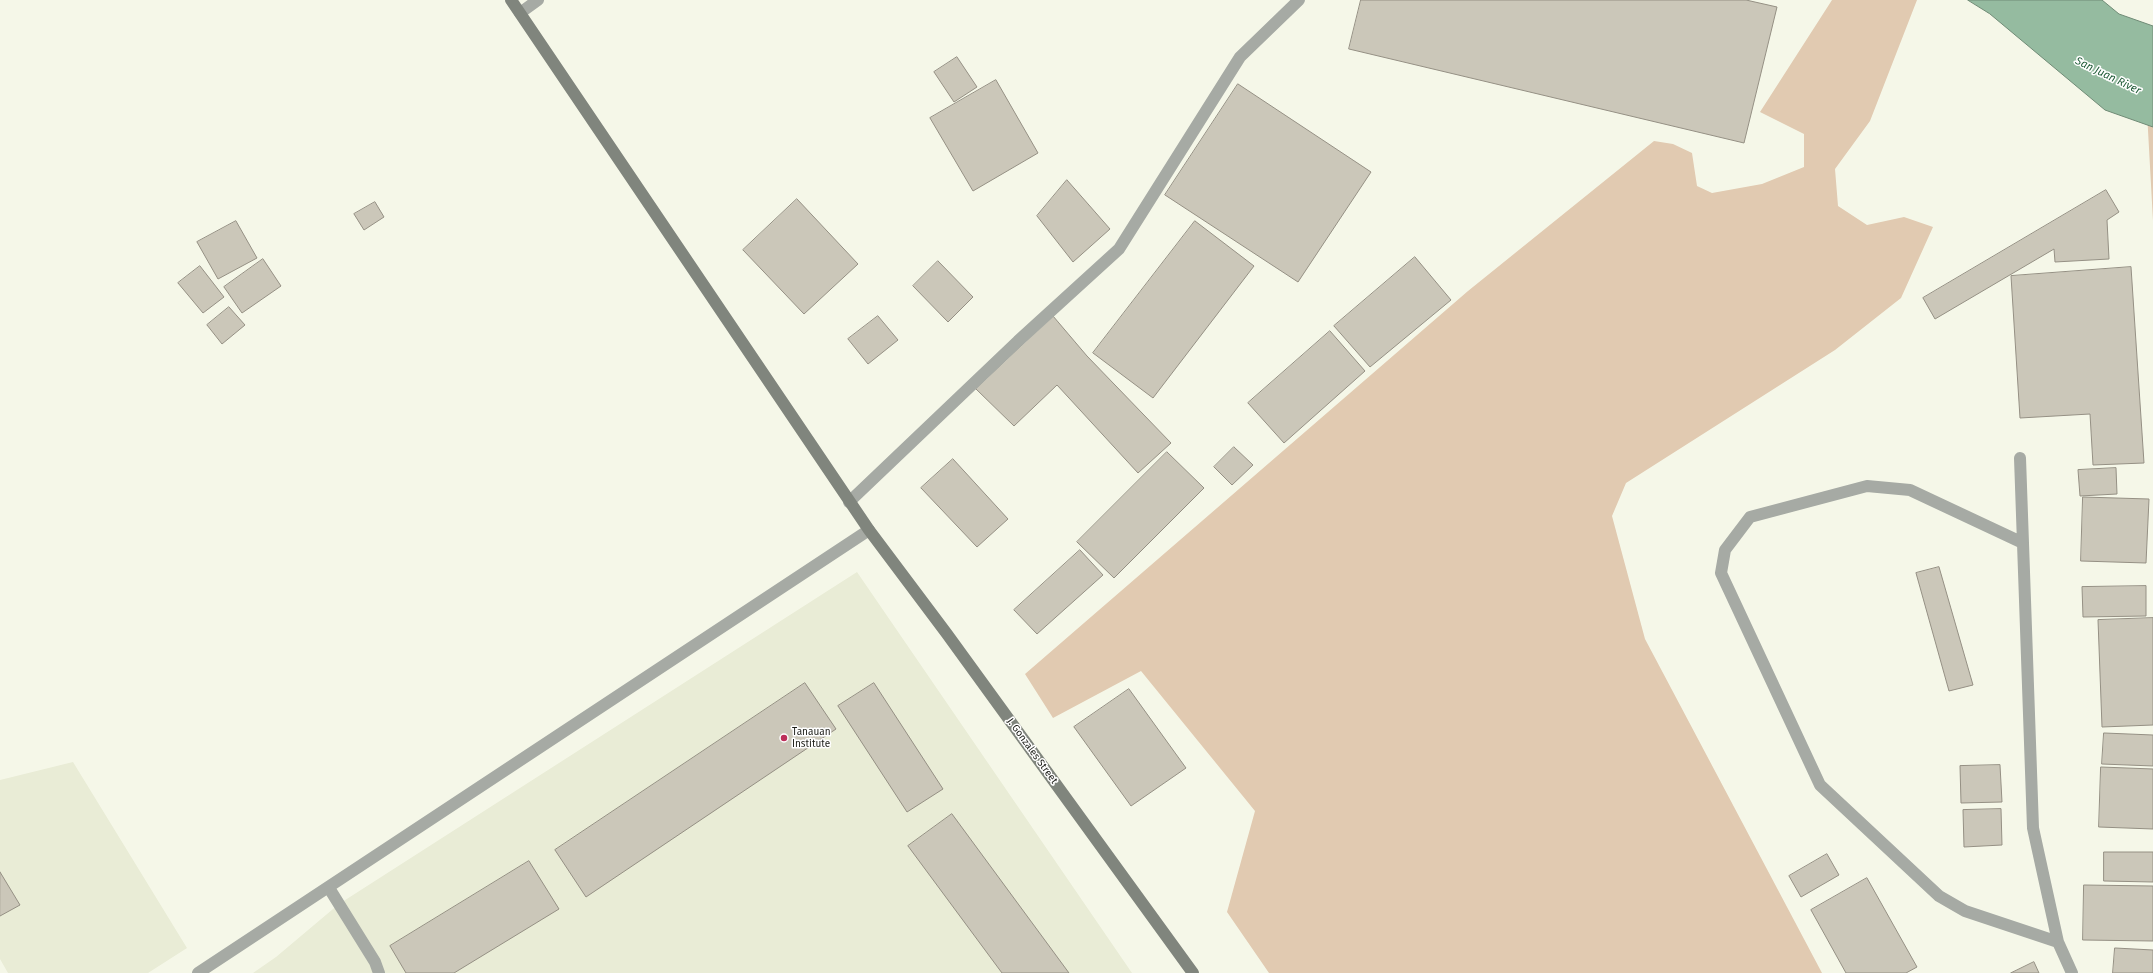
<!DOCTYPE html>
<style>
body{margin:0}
canvas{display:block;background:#f5f7e8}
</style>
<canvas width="2153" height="973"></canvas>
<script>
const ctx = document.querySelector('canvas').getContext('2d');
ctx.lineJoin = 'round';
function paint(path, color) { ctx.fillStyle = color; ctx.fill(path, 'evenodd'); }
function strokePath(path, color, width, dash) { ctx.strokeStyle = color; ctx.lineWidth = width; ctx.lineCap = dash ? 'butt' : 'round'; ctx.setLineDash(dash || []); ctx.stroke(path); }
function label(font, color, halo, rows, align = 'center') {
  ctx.font = font + ' "Fira Sans",sans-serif'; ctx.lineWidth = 3; ctx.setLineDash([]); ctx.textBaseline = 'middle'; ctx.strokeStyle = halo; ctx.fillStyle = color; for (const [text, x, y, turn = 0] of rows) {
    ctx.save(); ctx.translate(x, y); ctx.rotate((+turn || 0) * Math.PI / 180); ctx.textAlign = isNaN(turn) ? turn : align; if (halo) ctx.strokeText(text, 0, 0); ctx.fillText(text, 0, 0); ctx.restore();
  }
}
paint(new Path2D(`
 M 857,572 L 1132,973 L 253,973 L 276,957 L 339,904 Z
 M 73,762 L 187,948 L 148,973 L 8,973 L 0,959 L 0,780 Z`), '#e9ecd6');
paint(new Path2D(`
 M 1832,0 L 1917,0 L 1870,121 L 1835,169 L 1838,206 L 1867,225 L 1904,217 L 1933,227 L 1901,298 L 1835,350 L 1626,483 L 1612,516 L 1645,639 L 1822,973 L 1269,973 L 1227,912 L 1255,811 L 1141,671 L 1053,718 L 1025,674 L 1468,291 L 1654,141 L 1673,144 L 1692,153 L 1697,186 L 1712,193 L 1762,184 L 1804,167 L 1804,134 L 1760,112 Z
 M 2146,94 L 2148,125 L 2153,127 L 2153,221 Z`), '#e1cab1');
const water = new Path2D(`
 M 1968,0 L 2102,0 L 2119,14 L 2153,26 L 2153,127 L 2105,110 L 1990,14 Z`);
paint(water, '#95bba0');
strokePath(water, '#708b76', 1);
const building = new Path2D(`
 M 1361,0 L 1746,0 L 1777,7 L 1744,143 L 1349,49 Z
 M 957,57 L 977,87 L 954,102 L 934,72 Z
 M 996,80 L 1038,153 L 973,191 L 930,118 Z
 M 1238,84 L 1371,172 L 1298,282 L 1165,195 Z
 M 1067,180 L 1110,229 L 1073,262 L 1037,216 Z
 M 2106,190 L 2119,212 L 2107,220 L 2109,259 L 2055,262 L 2054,249 L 1935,319 L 1923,298 Z
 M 797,199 L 858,264 L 804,314 L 743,250 Z
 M 375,202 L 384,217 L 364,230 L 354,214 Z
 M 236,221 L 257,258 L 218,279 L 197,242 Z
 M 1195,221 L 1254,266 L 1153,398 L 1093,353 Z
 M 1415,257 L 1451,300 L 1370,367 L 1334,326 Z
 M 263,259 L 281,286 L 242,313 L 224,287 Z
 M 938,261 L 973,297 L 948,322 L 913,286 Z
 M 200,266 L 224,297 L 203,313 L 178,283 Z
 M 2131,267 L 2144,463 L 2093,465 L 2090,414 L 2020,418 L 2011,276 Z
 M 229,307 L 245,325 L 222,344 L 207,325 Z
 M 878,316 L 898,340 L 868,364 L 848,339 Z
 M 1053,316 L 1087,356 L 1171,443 L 1138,473 L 1057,385 L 1014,426 L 976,389 Z
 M 1330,331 L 1365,371 L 1284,443 L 1248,403 Z
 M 1234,447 L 1253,465 L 1232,485 L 1214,467 Z
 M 1167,452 L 1204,488 L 1114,578 L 1077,542 Z
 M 953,459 L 1008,519 L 977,547 L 921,488 Z
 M 2116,468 L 2117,494 L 2080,496 L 2078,470 Z
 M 2083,497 L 2149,499 L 2146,563 L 2081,561 Z
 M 1080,550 L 1103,575 L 1037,634 L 1014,610 Z
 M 1939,567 L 1973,685 L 1949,691 L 1916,573 Z
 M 2146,586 L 2146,616 L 2083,617 L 2082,587 Z
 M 2153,618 L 2153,725 L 2102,727 L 2098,620 Z
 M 805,683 L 836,729 L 586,897 L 555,850 Z
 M 874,683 L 943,789 L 907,812 L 838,706 Z
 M 1129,689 L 1186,768 L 1131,806 L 1074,727 Z
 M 2104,733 L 2153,735 L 2153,766 L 2102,764 Z
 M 2000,765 L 2002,802 L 1961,803 L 1960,766 Z
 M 2101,767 L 2153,769 L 2153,829 L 2099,827 Z
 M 2001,809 L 2002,845 L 1964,847 L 1963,810 Z
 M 952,814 L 1069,973 L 1002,973 L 908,846 Z
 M 2104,852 L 2153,852 L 2153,882 L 2104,881 Z
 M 1827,854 L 1839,875 L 1801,897 L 1789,876 Z
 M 529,861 L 559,909 L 454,973 L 406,973 L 390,946 Z
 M 0,872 L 20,905 L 0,916 Z
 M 1867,878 L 1917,967 L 1906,973 L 1846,973 L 1811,910 Z
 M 2084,885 L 2153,886 L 2153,941 L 2083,940 Z
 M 2115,948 L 2153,950 L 2153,973 L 2113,973 Z
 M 2034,962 L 2039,973 L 2011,973 Z`);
paint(building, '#cbc7b9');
strokePath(building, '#959084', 1);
strokePath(new Path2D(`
 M 520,13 L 538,0
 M 849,502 L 1018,341 L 1119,249 L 1240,57 L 1299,0
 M 329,888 L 375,962 L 379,973`), '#a6aaa4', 12);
strokePath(new Path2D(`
 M 2020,458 L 2033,828 L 2058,942 L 2072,973
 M 2023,543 L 1910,490 L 1867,486 L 1750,517 L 1725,550 L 1721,573 L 1820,785 L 1939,896 L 1965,911 L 2058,942`), '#a6aaa4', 12);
strokePath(new Path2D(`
 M 198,973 L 869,530`), '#a6aaa4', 12);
strokePath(new Path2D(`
 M 511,0 L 869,530 L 947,634 L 1193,973`), '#80857d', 12);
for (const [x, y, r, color] of [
 [784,738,4,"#bd2e59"]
]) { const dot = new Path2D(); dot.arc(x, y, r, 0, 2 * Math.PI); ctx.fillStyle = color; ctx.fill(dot); strokePath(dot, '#fff', 1.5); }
label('10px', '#191a15', '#fff', [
 ["Tanauan",792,732],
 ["Institute",792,744]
], 'left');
label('10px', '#191a15', '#fff', [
 ["J. Gonzales Street",1032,751,54]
]);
label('italic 11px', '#205c38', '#fff', [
 ["San Juan River",2108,76,26]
]);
</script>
